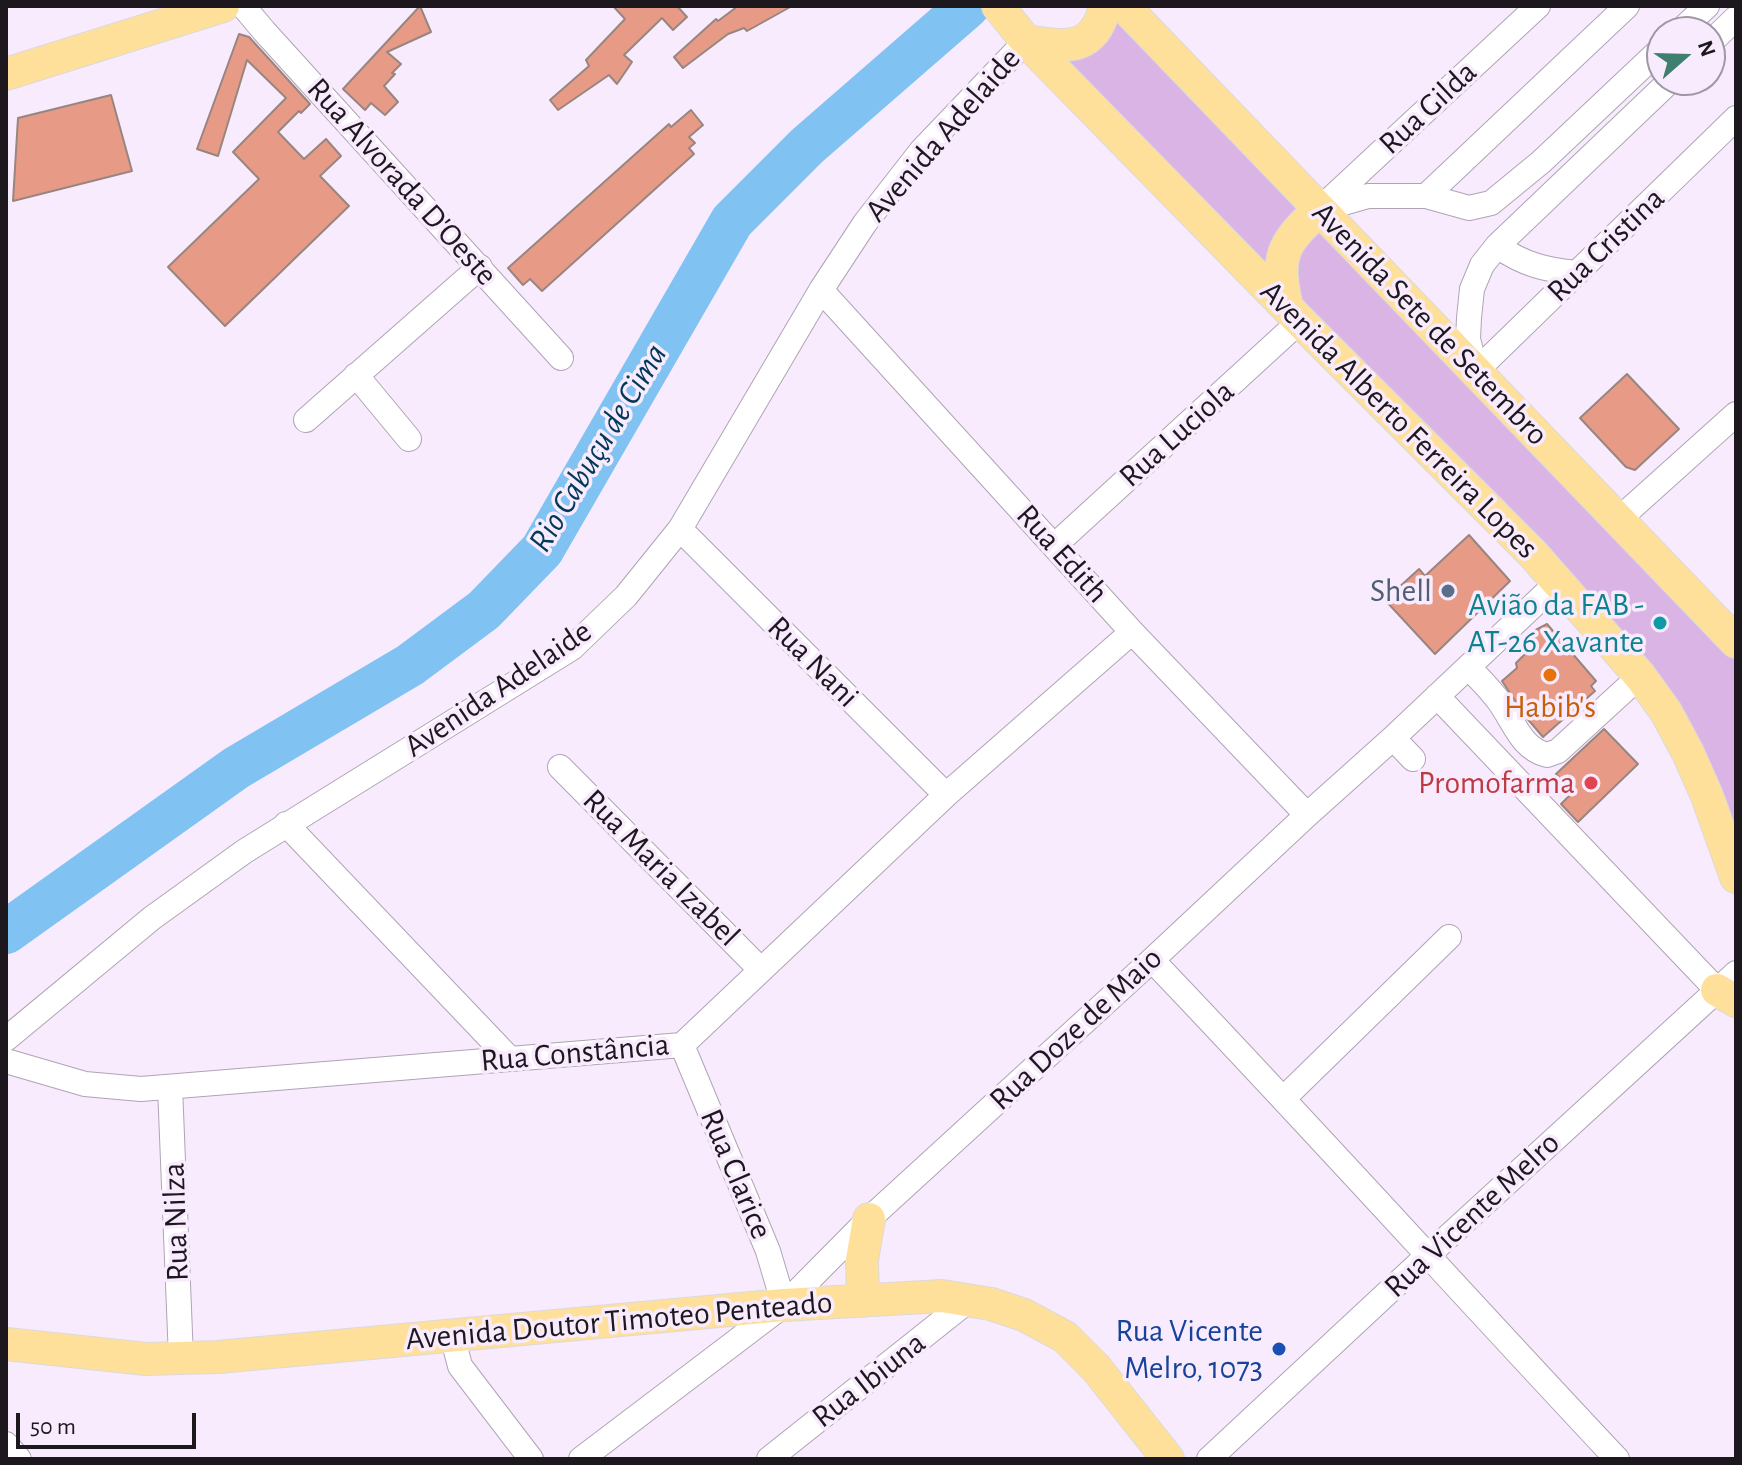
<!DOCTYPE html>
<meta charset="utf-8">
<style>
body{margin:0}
#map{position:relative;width:1742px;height:1465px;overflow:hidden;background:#f8ebfd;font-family:"Alegreya Sans",sans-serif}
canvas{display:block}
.frame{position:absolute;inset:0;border:8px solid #1d181e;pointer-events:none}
.north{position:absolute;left:1646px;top:16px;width:80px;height:80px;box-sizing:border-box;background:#f8ebfd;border:2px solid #a097a4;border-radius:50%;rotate:70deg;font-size:22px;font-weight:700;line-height:32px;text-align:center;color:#1d181e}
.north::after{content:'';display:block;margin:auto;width:28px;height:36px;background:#3e7f6f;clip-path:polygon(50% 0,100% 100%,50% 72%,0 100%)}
.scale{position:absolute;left:16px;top:1413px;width:180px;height:36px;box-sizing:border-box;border:4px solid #1d181e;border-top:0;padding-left:10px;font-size:24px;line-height:28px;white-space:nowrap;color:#1d181e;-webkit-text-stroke:6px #f8ebfd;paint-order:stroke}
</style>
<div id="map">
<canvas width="1742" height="1465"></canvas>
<div class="frame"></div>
<div class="north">N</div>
<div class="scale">50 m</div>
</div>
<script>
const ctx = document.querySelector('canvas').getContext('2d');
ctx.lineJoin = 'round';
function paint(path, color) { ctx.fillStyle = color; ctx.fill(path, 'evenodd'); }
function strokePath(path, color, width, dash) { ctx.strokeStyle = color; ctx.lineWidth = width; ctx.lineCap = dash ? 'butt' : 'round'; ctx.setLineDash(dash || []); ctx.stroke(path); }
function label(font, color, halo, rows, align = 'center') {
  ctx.font = font + ' "Alegreya Sans",sans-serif'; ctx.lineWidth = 7; ctx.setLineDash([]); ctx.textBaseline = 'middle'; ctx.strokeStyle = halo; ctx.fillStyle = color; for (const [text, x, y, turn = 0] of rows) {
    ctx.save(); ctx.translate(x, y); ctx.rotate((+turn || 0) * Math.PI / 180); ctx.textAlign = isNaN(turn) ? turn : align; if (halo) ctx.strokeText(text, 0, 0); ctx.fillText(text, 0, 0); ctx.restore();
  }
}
paint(new Path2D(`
 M 1117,14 L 1736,651 L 1736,862 L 1663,687 L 1505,502 L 1059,59 Z`), '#d9b4e5');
strokePath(new Path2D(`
 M 6,932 L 236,768 L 410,665 L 484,610 L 542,550 L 732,221 L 807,146 L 968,6`), '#80c2f2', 44);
const building = new Path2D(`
 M 420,6 L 431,32 L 387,52 L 401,64 L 392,73 L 395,74 L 384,86 L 398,102 L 385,115 L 371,103 L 365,110 L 343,89 Z
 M 613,6 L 677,6 L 687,17 L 673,30 L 662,18 L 624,55 L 632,62 L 617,84 L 609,75 L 558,110 L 550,100 L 589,66 L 586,60 L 625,19 Z
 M 738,6 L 792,6 L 747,31 L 744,28 L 728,34 L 683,68 L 674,57 L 716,19 L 718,21 Z
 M 239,34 L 249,37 L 310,104 L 301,113 L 299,111 L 278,132 L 304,159 L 326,139 L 341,156 L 320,176 L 349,206 L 225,326 L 168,267 L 259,179 L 233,152 L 286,98 L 247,60 L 218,156 L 197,149 Z
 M 111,95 L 132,171 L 13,201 L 18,118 Z
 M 691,110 L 703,125 L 689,137 L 695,143 L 689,148 L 694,154 L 542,291 L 530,279 L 523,285 L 508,268 L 669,124 L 671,127 Z
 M 1627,374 L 1679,429 L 1635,470 L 1626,467 L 1580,418 Z
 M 1469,535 L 1510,581 L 1435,654 L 1385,600 L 1419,569 L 1425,576 Z
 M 1547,624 L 1596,681 L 1591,686 L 1595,691 L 1543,737 L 1525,716 L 1502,681 L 1517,668 L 1516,663 L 1537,642 L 1530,633 Z
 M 1604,729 L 1638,764 L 1578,822 L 1561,804 L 1573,792 L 1556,774 Z`);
paint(building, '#e79b87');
strokePath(building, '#99857f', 2);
const minor = new Path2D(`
 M 243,6 L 264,31 L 561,358
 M 1679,32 L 1707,6
 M 1710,43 L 1736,18
 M 1671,80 L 1497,246 L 1482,265 L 1472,289 L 1469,318 L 1468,339 L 1476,371 L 1736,118
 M 1426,196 L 1627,6
 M 1323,206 L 1538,6
 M 1319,210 L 1368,196 L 1426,196 L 1469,208 L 1491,203 L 1541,162 L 1662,48
 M 1497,246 C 1523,264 1545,270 1577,273
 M 821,290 L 1132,632 L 1307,815
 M 356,375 L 409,439
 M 306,420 L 480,267
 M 1618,520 L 1736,414
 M 680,529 L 946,795
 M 1054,546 L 1300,321
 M 1468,667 C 1479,678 1489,688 1498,700 C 1514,721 1520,748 1547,755 L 1558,751 L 1640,676
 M 1437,696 L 1717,990
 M 1393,738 L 1413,759
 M 560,767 L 761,970
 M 286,824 L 510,1059
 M 1152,960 C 1309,1124 1461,1293 1617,1459
 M 6,1039 L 152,918 L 245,851 L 572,648 L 626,596 L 680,529 L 821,290 L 865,223 L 922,150 L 1026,41
 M 682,1045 L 768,1251 L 784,1305
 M 6,1061 L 85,1084 L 141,1089 L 682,1045 L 946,795 L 1132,632
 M 170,1087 L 181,1358
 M 1284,1098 L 1449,937
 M 452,1335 L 460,1366 L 531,1459
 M 6,1444 L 19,1459
 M 581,1459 L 784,1305 L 869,1219 L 1152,960 L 1307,815 L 1393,738 L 1558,582
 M 769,1459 L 969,1300
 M 1209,1459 L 1427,1256 L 1736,973`);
const major = new Path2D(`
 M 998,6 L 1026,41 L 1300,321 L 1533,554 L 1640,676 L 1666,712 L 1688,753 L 1707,796 L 1736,877
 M 1124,6 L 1736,642
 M 1026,41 C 1065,47 1094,53 1105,6
 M 6,74 L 223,6
 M 1287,308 C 1276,257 1280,245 1319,210
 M 1717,990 L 1736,1001
 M 863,1301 L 862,1260 L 869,1219
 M 6,1344 L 146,1359 L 218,1357 L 784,1305 L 942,1296 L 991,1304 L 1024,1315 L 1065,1337 L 1096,1368 L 1168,1459`);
strokePath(minor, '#afa4b4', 26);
strokePath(major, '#dbdadb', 34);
strokePath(minor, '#fff', 24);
strokePath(major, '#fee09b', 32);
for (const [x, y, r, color] of [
 [1448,591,8,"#5c6f8a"],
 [1660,623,8,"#0f9aa8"],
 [1550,675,8,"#e8710a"],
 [1591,783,8,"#e0444e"],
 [1279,1349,8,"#1a4fb4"]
]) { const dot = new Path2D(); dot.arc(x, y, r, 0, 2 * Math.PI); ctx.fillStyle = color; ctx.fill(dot); strokePath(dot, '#f8ebfd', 3); }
label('32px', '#1d181e', '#f8ebfd', [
 ["Rua Gilda",1428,108,-43],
 ["Avenida Adelaide",943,135,-49],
 ["Rua Alvorada D'Oeste",402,182,48],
 ["Rua Cristina",1606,245,-44],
 ["Avenida Sete de Setembro",1430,324,46],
 ["Avenida Alberto Ferreira Lopes",1399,420,45],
 ["Rua Luciola",1177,434,-42],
 ["Rua Edith",1062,554,48],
 ["Rua Nani",813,662,45],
 ["Avenida Adelaide",498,689,-34],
 ["Rua Maria Izabel",661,868,45],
 ["Rua Doze de Maio",1076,1029,-43],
 ["Rua Constância",575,1053,-5],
 ["Rua Clarice",736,1174,67],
 ["Rua Vicente Melro",1472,1215,-43],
 ["Rua Nilza",176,1222,-92],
 ["Avenida Doutor Timoteo Penteado",619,1321,-5],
 ["Rua Ibiuna",869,1380,-38]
]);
label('32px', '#4e5e75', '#f8ebfd', [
 ["Shell",1432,591]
], 'right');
label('32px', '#0d838f', '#f8ebfd', [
 ["Avião da FAB -",1644,605],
 ["AT-26 Xavante",1644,642]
], 'right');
label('32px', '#c56008', '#f8ebfd', [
 ["Habib's",1550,707]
]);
label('32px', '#be3a42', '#f8ebfd', [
 ["Promofarma",1575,783]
], 'right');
label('32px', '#164399', '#f8ebfd', [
 ["Rua Vicente",1263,1331],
 ["Melro, 1073",1263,1368]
], 'right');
label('italic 34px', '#013958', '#f8ebfd', [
 ["Rio Cabuçu de Cima",598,448,-59]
]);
</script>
